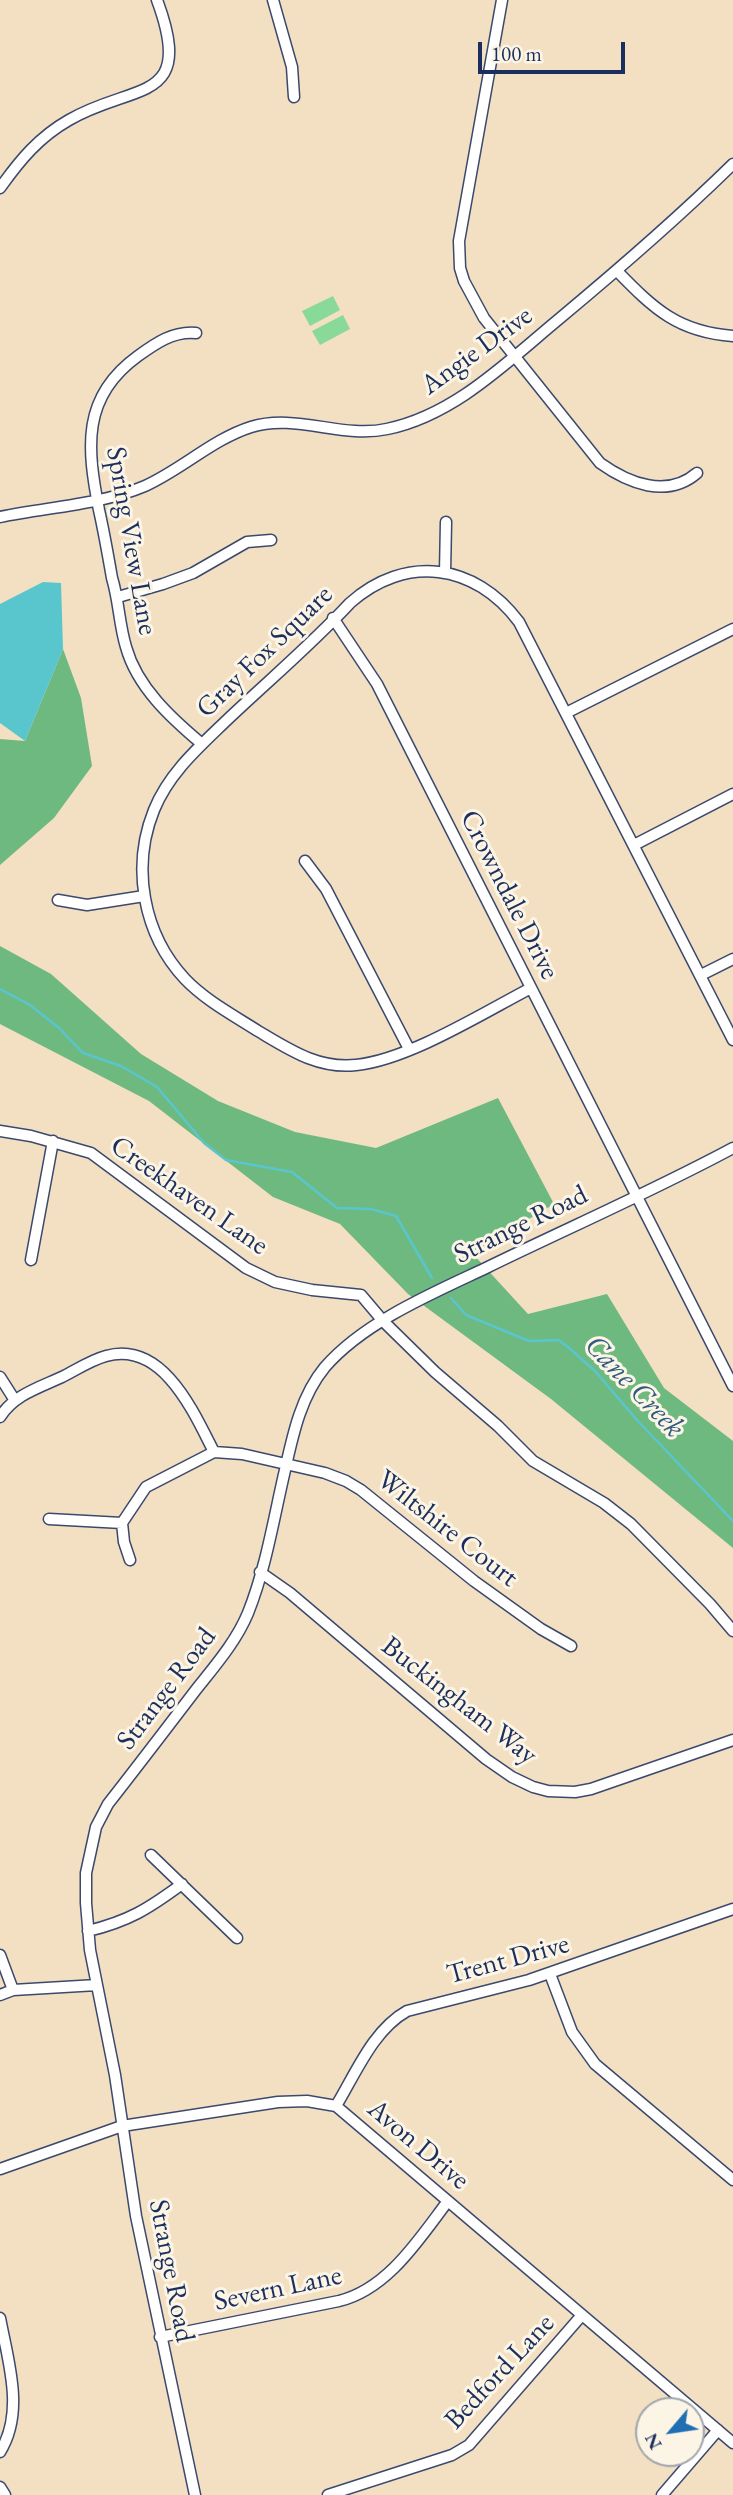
<!DOCTYPE html>
<style>
body{margin:0}
#map{position:relative;width:733px;height:2495px;overflow:hidden;background:#f3dfc1;font-family:"EB Garamond",serif}
canvas{display:block}
.north{position:absolute;left:635px;top:2397px;width:70px;height:70px;box-sizing:border-box;background:#fcf5e5;border:2px solid #a2a6af;border-radius:50%;rotate:241deg;font-size:19px;font-weight:700;line-height:28px;text-align:center;color:#1b2f5e}
.north::after{content:'';display:block;margin:auto;width:24px;height:32px;background:#1f6fb2;clip-path:polygon(50% 0,100% 100%,50% 72%,0 100%)}
.scale{position:absolute;left:478px;top:42px;width:147px;height:32px;box-sizing:border-box;border:4px solid #1b2f5e;border-top:0;padding-left:9px;font-size:21px;line-height:24px;white-space:nowrap;color:#1b2f5e;-webkit-text-stroke:5px #fcf5e5;paint-order:stroke}
</style>
<div id="map">
<canvas width="733" height="2495"></canvas>
<div class="north">N</div>
<div class="scale">100 m</div>
</div>
<script>
const ctx = document.querySelector('canvas').getContext('2d');
ctx.lineJoin = 'round';
function paint(path, color) { ctx.fillStyle = color; ctx.fill(path, 'evenodd'); }
function strokePath(path, color, width, dash) { ctx.strokeStyle = color; ctx.lineWidth = width; ctx.lineCap = dash ? 'butt' : 'round'; ctx.setLineDash(dash || []); ctx.stroke(path); }
function label(font, color, halo, rows, align = 'center') {
  ctx.font = font + ' "EB Garamond",serif'; ctx.lineWidth = 6; ctx.setLineDash([]); ctx.textBaseline = 'middle'; ctx.strokeStyle = halo; ctx.fillStyle = color; for (const [text, x, y, turn = 0] of rows) {
    ctx.save(); ctx.translate(x, y); ctx.rotate((+turn || 0) * Math.PI / 180); ctx.textAlign = isNaN(turn) ? turn : align; if (halo) ctx.strokeText(text, 0, 0); ctx.fillText(text, 0, 0); ctx.restore();
  }
}
paint(new Path2D(`
 M 333,296 L 340,310 L 310,326 L 302,311 Z
 M 343,315 L 350,329 L 320,345 L 312,331 Z`), '#89d998');
paint(new Path2D(`
 M 63,649 L 81,698 L 92,766 L 54,818 L 0,865 L 0,739 L 25,741 Z
 M 0,946 L 51,974 L 141,1054 L 218,1101 L 295,1132 L 376,1148 L 498,1098 L 554,1204 L 472,1253 L 528,1314 L 607,1294 L 664,1388 L 733,1441 L 733,1548 L 551,1399 L 408,1294 L 340,1224 L 273,1197 L 149,1101 L 0,1024 Z`), '#6eb980');
paint(new Path2D(`
 M 43,582 L 61,583 L 63,649 L 25,741 L 0,723 L 0,604 Z`), '#59c6ce');
strokePath(new Path2D(`
 M 0,989 L 30,1005 L 59,1028 L 83,1053 L 121,1066 L 157,1087 L 204,1143 L 226,1160 L 292,1172 L 337,1208 L 371,1209 L 396,1216 L 432,1278
 M 451,1298 L 466,1315 L 529,1341 L 558,1340 L 568,1347 L 596,1372 L 636,1419 L 733,1521`), '#59c6ce', 2.5);
const minor = new Path2D(`
 M 273,0 L 292,67 L 294,97
 M 502,0 L 459,241 L 460,268 L 464,281 L 484,318 L 600,463 C 628,483 667,499 697,473
 M 0,188 C 20,160 39,137 69,120 C 134,82 196,105 157,0
 M 617,271 C 654,309 678,332 733,336
 M 196,333 C 173,331 156,343 138,356 C 81,397 87,448 99,510 C 104,532 108,555 112,578 C 119,601 119,624 126,647 C 137,687 171,718 202,744
 M 0,517 C 47,507 100,505 145,486 C 181,470 213,439 251,427 C 296,413 342,439 387,429 C 455,415 508,361 559,319 C 619,269 677,219 733,164
 M 445,573 L 446,522
 M 118,597 L 163,584 L 193,573 L 247,542 L 271,540
 M 333,618 L 377,684 L 733,1386
 M 566,713 L 733,629
 M 634,845 L 733,794
 M 305,861 L 326,889 L 409,1049
 M 58,900 L 87,905 L 144,896
 M 701,975 L 733,959
 M 531,988 C 483,1013 408,1060 356,1065 C 318,1069 290,1050 258,1031 C 233,1015 205,1000 185,979 C 143,934 131,867 154,810 C 169,773 199,747 227,720 C 267,682 312,644 350,603 C 405,554 475,563 519,622 L 733,1040
 M 0,1131 L 31,1136 L 91,1153 L 246,1268 L 275,1282 L 312,1290 L 361,1295 L 383,1321 L 435,1372 L 498,1426 L 533,1461 L 604,1503 L 631,1524 L 710,1604 L 733,1631
 M 31,1260 L 53,1141
 M 0,1377 L 14,1399
 M 0,1417 C 14,1395 38,1388 62,1377 C 76,1370 91,1360 106,1356 C 163,1340 194,1413 214,1452
 M 49,1519 L 122,1523
 M 130,1560 L 124,1542 L 122,1523 L 146,1487 L 214,1452 L 242,1454 L 325,1473 L 346,1481 L 361,1490 L 474,1581 L 541,1629 L 571,1646
 M 260,1572 L 290,1593 L 486,1759 L 512,1777 L 533,1787 L 548,1791 L 575,1792 L 591,1789 L 733,1740
 M 151,1855 L 237,1938
 M 88,1931 C 129,1921 148,1909 182,1884
 M 0,1955 L 13,1990
 M 550,1974 L 572,2032 L 595,2064 L 733,2180
 M 0,1995 L 13,1990 L 97,1985
 M 336,2106 C 356,2073 373,2030 407,2011 L 529,1980 L 733,1909
 M 0,2169 L 122,2126 L 278,2102 L 307,2101 L 336,2106 L 733,2443
 M 0,2318 C 8,2361 25,2412 0,2452
 M 160,2337 L 339,2301 C 388,2289 419,2239 448,2201
 M 0,2487 L 5,2495
 M 195,2495 L 136,2216 L 115,2075 L 90,1950 L 86,1903 L 86,1873 L 96,1827 L 108,1804 C 137,1767 166,1729 195,1691 C 214,1667 236,1642 248,1613 C 266,1568 274,1517 285,1470 C 293,1434 301,1396 325,1367 C 364,1322 433,1293 486,1268 C 568,1228 653,1191 733,1148
 M 328,2495 L 452,2455 L 469,2445 L 582,2315
 M 662,2495 L 718,2430`);
strokePath(minor, '#3b496d', 13);
strokePath(minor, '#fff', 10);
label('28px', '#1b2f5e', '#fcf5e5', [
 ["Angie Drive",477,351,-36],
 ["Spring View Lane",131,541,80],
 ["Gray Fox Square",265,652,-44],
 ["Crowndale Drive",509,895,63],
 ["Creekhaven Lane",189,1196,35],
 ["Strange Road",521,1225,-26],
 ["Wiltshire Court",447,1529,38],
 ["Strange Road",167,1689,-53],
 ["Buckingham Way",459,1701,38],
 ["Trent Drive",508,1960,-15],
 ["Avon Drive",418,2145,40],
 ["Strange Road",171,2271,79],
 ["Severn Lane",278,2289,-12],
 ["Bedford Lane",500,2372,-47]
]);
label('italic 30px', '#2e5c80', '#fcf5e5', [
 ["Cane Creek",634,1387,46]
]);
</script>
